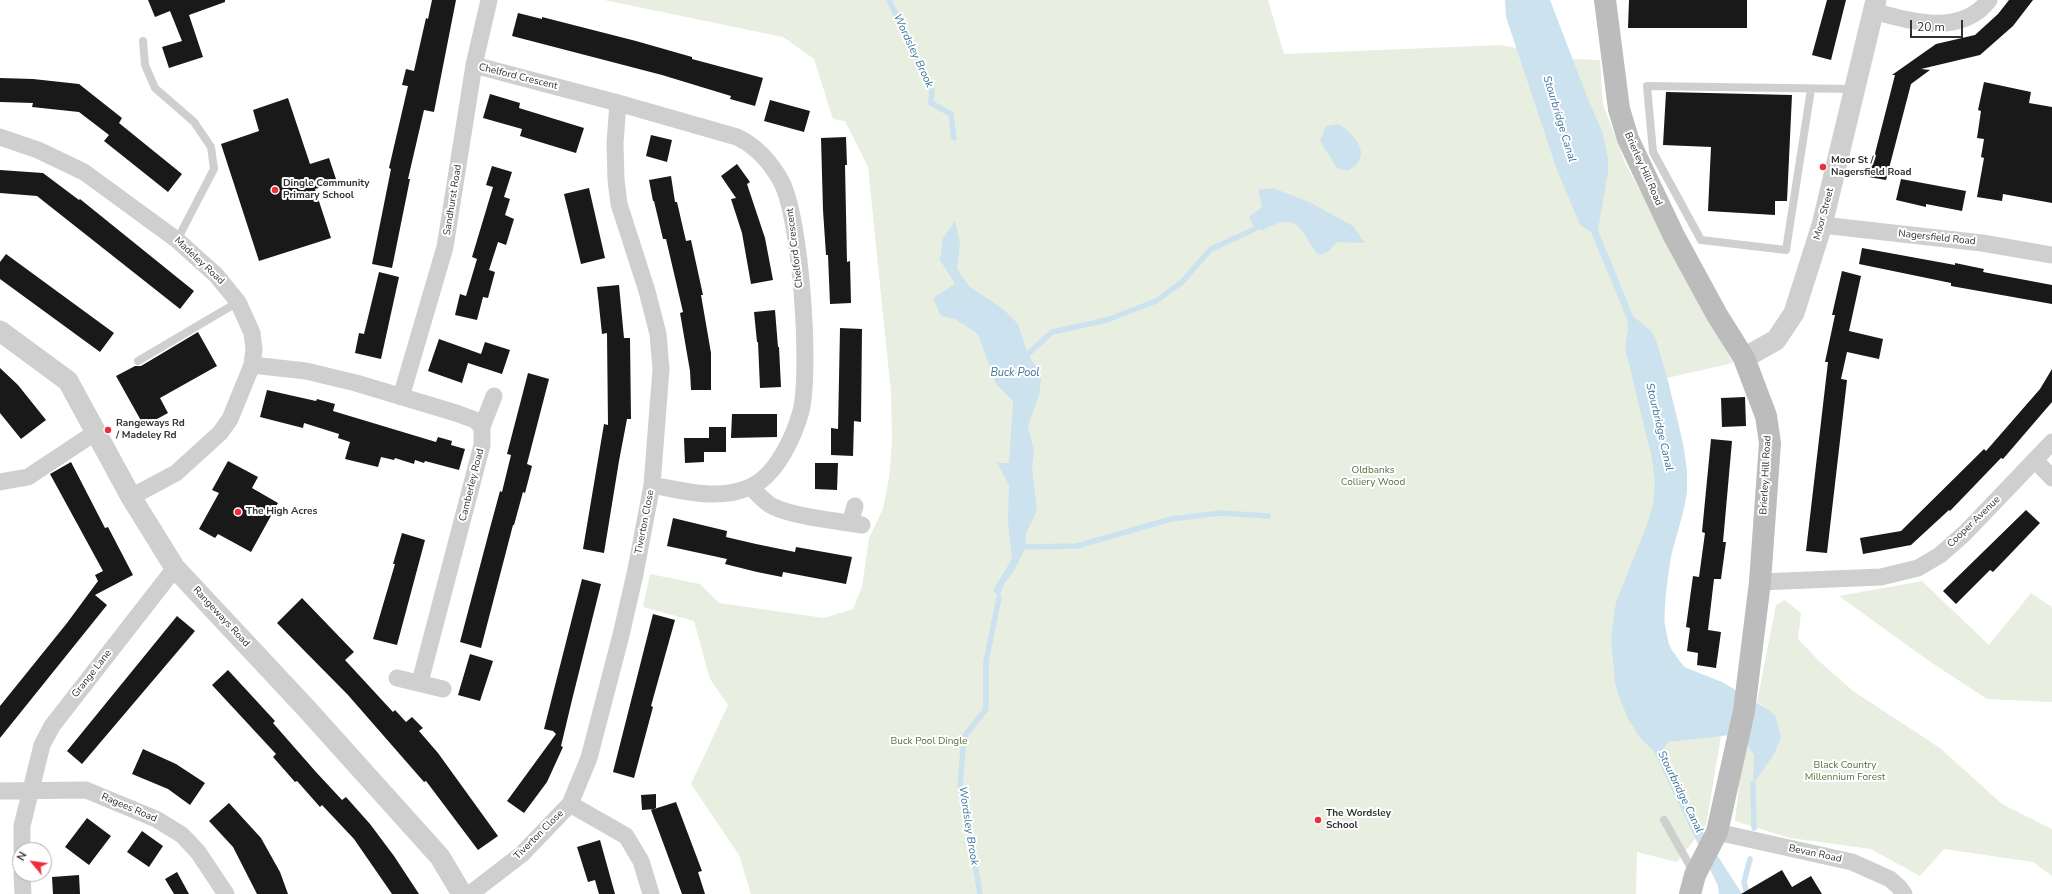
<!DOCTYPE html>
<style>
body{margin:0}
#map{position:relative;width:2052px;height:894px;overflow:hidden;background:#fff;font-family:"Nunito Sans",sans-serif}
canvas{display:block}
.north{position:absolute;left:12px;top:842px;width:40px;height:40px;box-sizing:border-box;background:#fff;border:1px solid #adadad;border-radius:50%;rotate:299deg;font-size:11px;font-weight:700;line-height:16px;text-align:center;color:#323232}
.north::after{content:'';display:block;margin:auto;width:14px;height:18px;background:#ef2e3d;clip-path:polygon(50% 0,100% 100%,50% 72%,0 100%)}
.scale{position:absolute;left:1910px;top:20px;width:53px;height:18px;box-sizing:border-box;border:2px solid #323232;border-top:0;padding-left:5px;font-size:12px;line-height:14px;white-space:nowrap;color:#323232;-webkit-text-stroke:3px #fff;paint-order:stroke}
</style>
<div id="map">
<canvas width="2052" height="894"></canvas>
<div class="north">N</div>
<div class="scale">20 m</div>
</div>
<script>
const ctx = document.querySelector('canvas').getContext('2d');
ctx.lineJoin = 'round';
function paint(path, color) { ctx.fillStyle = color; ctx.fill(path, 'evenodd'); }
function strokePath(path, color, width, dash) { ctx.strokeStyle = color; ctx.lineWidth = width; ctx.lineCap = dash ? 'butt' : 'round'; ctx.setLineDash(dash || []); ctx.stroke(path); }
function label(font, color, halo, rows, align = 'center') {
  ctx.font = font + ' "Nunito Sans",sans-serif'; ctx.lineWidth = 4; ctx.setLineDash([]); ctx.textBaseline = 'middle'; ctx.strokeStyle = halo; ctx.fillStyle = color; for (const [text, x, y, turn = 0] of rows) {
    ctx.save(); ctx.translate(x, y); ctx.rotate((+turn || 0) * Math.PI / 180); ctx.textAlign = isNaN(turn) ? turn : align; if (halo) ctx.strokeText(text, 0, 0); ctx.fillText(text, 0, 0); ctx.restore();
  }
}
paint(new Path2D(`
 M 604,0 L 1268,0 L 1284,54 L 1501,45 L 1573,59 L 1600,60 L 1603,104 L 1625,163 L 1733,363 L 1667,378 C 1676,414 1689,453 1687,491 C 1685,514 1675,535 1671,556 C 1664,589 1656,642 1684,666 C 1695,677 1720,681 1734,689 L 1721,736 L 1706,825 L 1677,862 L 1637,852 L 1636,894 L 751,894 L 739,855 L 691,784 L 728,705 L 710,679 L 694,621 L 643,607 L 650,574 L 700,584 L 719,603 L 824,618 L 853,609 L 862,587 L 869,538 L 883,509 L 889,478 L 892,441 L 891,393 L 868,167 L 845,121 L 833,119 L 814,59 L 783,37 Z
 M 1922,581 L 1989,645 L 2031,593 L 2052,607 L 2052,702 L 1987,699 L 1929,661 L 1839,596 Z
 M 1785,600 L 1801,613 L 1798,639 L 1819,661 L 1853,691 L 1940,748 L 2002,804 L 2052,829 L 2052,876 L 2033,862 L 1944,849 L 1920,876 L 1871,849 L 1790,838 L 1735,821 L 1744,741 L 1754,755 L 1754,783 L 1767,709 L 1757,702 L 1776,605 Z`), '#e8efe0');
paint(new Path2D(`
 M 1505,0 L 1550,0 L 1586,94 L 1603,134 L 1608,159 L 1608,173 L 1598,230 L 1633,316 L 1651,331 L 1656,340 L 1667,377 L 1683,445 L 1687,471 L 1687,492 L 1682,516 L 1671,556 L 1666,592 L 1664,621 L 1669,646 L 1684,667 L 1722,682 L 1767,709 L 1775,715 L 1781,737 L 1774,754 L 1753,784 L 1754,755 L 1744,741 L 1730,735 L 1668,742 L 1663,749 L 1705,836 L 1742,894 L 1719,894 L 1718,886 L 1653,750 L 1642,740 L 1629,721 L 1618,694 L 1615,682 L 1611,639 L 1616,602 L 1647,525 L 1653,504 L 1655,481 L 1651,454 L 1625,348 L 1628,329 L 1627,319 L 1591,232 L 1580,225 L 1557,170 L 1506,17 Z
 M 1338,124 C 1357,135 1374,158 1347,171 L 1337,168 L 1320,141 L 1326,126 Z
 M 1273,188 L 1309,202 L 1353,226 L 1365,243 L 1337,242 L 1328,252 L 1318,255 C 1299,229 1299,210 1263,230 L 1255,229 L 1249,217 L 1262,207 L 1258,190 Z
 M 955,221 L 960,241 L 957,269 L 970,287 L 1003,309 L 1018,324 L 1028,354 L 1041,375 L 1040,392 L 1028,426 L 1034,452 L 1032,467 L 1037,510 L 1025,536 L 1026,547 L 1015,569 L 1004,584 L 999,598 L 993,590 L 1012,559 L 1008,522 L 1009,485 L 997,463 L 1009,463 L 1013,401 L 996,384 L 978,334 L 957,320 L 941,316 L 933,298 L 955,284 L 940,260 L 943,238 Z`), '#cce2ef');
strokePath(new Path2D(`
 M 889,0 L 932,88 L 931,103 L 951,114 L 954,138
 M 1028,354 L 1052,332 L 1107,320 L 1156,301 L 1182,282 L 1211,249 L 1255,229
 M 1026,547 L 1077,546 L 1171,519 L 1221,513 L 1268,516
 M 1753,784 L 1754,828
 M 980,894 L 968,820 L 960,787 L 964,737 L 986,709 L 986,661 L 999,598
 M 1747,894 L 1744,882 L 1750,859`), '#cce2ef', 5.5);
paint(new Path2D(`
 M 148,0 L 225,0 L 225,2 L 189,15 L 203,57 L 169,68 L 162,47 L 182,41 L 170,11 L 155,17 Z
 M 432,0 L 456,0 L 434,112 L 424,110 L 408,179 L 410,179 L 392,268 L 372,264 L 391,169 L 389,168 L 408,86 L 402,85 L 406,69 L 414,71 L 426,18 L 428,19 Z
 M 1629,0 L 1747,0 L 1747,28 L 1628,28 Z
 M 1827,0 L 1846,0 L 1831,60 L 1812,55 Z
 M 2009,0 L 2033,0 L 2013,26 L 1980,55 L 1921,69 L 1930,70 L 1911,84 L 1886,180 L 1869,177 L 1895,75 L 1892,75 L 1936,44 L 1975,35 L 1998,14 Z
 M 518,13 L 542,19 L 542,17 L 636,41 L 692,57 L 692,59 L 763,78 L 755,106 L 730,99 L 731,96 L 662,75 L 512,36 Z
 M 0,78 L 33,79 L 79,84 L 122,118 L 119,123 L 182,174 L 168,192 L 104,141 L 109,135 L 79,112 L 32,107 L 33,103 L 0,102 Z
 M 1984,82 L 2031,92 L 2029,103 L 2052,107 L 2052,203 L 2003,194 L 2002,201 L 1977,197 L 1984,158 L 1981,157 L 1984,139 L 1977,138 L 1981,111 L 1978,110 Z
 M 1666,92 L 1792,95 L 1787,201 L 1775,201 L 1775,215 L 1708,211 L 1711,147 L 1663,145 Z
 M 490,94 L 520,103 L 519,108 L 584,128 L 576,153 L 520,136 L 522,129 L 483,118 Z
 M 288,98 L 310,164 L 329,158 L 337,182 L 315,189 L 331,238 L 259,261 L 221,144 L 259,131 L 253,110 Z
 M 770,100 L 810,111 L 804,132 L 764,121 Z
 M 651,135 L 672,140 L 667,162 L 646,156 Z
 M 846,137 L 847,165 L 845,165 L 847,262 L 850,261 L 851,303 L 830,304 L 828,255 L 826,255 L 823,210 L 821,138 Z
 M 737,164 L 750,182 L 747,184 L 765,238 L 773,280 L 751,284 L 742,233 L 731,199 L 736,198 L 721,176 Z
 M 492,166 L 512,172 L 504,197 L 510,199 L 505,215 L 514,219 L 506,245 L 498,242 L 489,270 L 495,272 L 488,298 L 483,297 L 477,320 L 455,315 L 460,294 L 466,296 L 477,259 L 472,257 L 493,187 L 486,185 Z
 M 0,170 L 43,173 L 79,200 L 80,199 L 194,291 L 180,309 L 37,196 L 0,193 Z
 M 671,176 L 675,202 L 677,202 L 686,241 L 691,240 L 703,295 L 701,295 L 711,353 L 711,390 L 691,390 L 690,371 L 680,313 L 683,312 L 666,239 L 663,239 L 654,201 L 653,201 L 649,180 Z
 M 1901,179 L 1966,191 L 1962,211 L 1926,204 L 1926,207 L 1896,200 Z
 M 589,188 L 605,258 L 581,264 L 564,194 Z
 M 1862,248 L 1955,265 L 1955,263 L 1984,269 L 1983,272 L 2052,285 L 2052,304 L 1951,286 L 1951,283 L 1859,264 Z
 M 6,254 L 114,333 L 100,352 L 0,279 L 0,262 Z
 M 1842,271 L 1861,276 L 1849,331 L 1883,339 L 1879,359 L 1847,352 L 1841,379 L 1847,380 L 1827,553 L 1806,551 L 1828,362 L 1825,362 L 1835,315 L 1832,315 Z
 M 379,272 L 399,277 L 381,359 L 355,353 L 359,333 L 364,334 Z
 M 619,285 L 624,338 L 630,338 L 631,419 L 627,419 L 619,461 L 604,553 L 583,549 L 604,424 L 608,425 L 607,333 L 602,334 L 597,287 Z
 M 775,310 L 778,347 L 779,347 L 781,387 L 760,388 L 758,342 L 757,342 L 754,312 Z
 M 840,328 L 862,329 L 861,422 L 854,421 L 853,456 L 831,455 L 831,428 L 838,429 Z
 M 198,332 L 217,366 L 160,398 L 168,413 L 144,426 L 116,376 L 135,366 L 141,366 Z
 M 439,339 L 481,354 L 485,342 L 510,350 L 502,374 L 468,363 L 462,383 L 428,371 Z
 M 0,368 L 18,385 L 46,420 L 21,439 L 0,413 Z
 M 2052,369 L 2052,402 L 2003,459 L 2001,458 L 1950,511 L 1949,510 L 1911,545 L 1863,554 L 1860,538 L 1901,531 L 1984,449 L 1986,451 L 2040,389 Z
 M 528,373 L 549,379 L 527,464 L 532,466 L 525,493 L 523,492 L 514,525 L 513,525 L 481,648 L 460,642 L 490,528 L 500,491 L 502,492 L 511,455 L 507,454 Z
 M 267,390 L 316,401 L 317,399 L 335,404 L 333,411 L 436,442 L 438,437 L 452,441 L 451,445 L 465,449 L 459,470 L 425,461 L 424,463 L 415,460 L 414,464 L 395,458 L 394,460 L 381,457 L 378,467 L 345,459 L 350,442 L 338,438 L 339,434 L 304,423 L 303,428 L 260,417 Z
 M 1745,397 L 1746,426 L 1722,427 L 1721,398 Z
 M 732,414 L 777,414 L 777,437 L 731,438 Z
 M 709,427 L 726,427 L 726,452 L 704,452 L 704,462 L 685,463 L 684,438 L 709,438 Z
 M 1711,439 L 1732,441 L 1723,542 L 1726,542 L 1721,579 L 1714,579 L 1708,630 L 1721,632 L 1716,668 L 1697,665 L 1698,653 L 1687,651 L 1690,628 L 1686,627 L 1693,576 L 1699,577 L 1705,533 L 1702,532 Z
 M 228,461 L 258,477 L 252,488 L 278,503 L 251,552 L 218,534 L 215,538 L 199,529 L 219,493 L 212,490 Z
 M 71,462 L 105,528 L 108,527 L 133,575 L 95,595 L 107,605 L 0,738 L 0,706 L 67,623 L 98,581 L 95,575 L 103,571 L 50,474 Z
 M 815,463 L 838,463 L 837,490 L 815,489 Z
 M 2026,510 L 2040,523 L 1993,572 L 1990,570 L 1956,604 L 1943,591 Z
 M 673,518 L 727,531 L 726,537 L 756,544 L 795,552 L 796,547 L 852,557 L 846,584 L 783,572 L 782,577 L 757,572 L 725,564 L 727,559 L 667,546 Z
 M 402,533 L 425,540 L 397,645 L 373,639 L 395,564 L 393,564 Z
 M 582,579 L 601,584 L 572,700 L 561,746 L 563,747 L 547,782 L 524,813 L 507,801 L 556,734 L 553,731 L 544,729 Z
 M 302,598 L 354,652 L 345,660 L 393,712 L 395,710 L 406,722 L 412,717 L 423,728 L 419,731 L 438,753 L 498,836 L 478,850 L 426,781 L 424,782 L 348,695 L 277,623 Z
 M 653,614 L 675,620 L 651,706 L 653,707 L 634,778 L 613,772 Z
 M 177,616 L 195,631 L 82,764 L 67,751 Z
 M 470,654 L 493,661 L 480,701 L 458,695 Z
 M 228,670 L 275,721 L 273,723 L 316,772 L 342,800 L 346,797 L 370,824 L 394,856 L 419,894 L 392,894 L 354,839 L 322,805 L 320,807 L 297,781 L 295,782 L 273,757 L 276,754 L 212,685 Z
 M 143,749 L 176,764 L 205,783 L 190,805 L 168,789 L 132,774 Z
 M 656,794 L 656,809 L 642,810 L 641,795 Z
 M 676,802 L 702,871 L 698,872 L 705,894 L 682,894 L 651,810 Z
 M 229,803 L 261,838 L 280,872 L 288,894 L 257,894 L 233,847 L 209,821 Z
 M 87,818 L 111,836 L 89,865 L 65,847 Z
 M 142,831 L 163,846 L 149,867 L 127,852 Z
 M 600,840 L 615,894 L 599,894 L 595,880 L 588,882 L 577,847 Z
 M 1782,870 L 1792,887 L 1811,876 L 1822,894 L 1741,894 Z
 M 177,872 L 189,894 L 174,894 L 165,879 Z
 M 79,875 L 80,894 L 53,894 L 52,877 Z`), '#191919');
strokePath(new Path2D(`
 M 143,41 L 145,65 L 155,88 L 194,122 L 211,147 L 214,169 L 177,240
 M 1811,89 L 1786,250 L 1701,240 L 1653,152 L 1647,86 L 1853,89
 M 138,361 L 238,302
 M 1664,820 L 1694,873`), '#cfcfcf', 8);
strokePath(new Path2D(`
 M 1873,11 C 1910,21 1961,37 1989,0
 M 474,65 L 618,103 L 737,137 C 756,146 771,163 781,181 C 801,218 811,370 801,411 C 794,437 776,476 750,487 C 719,501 684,491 652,485
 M 0,137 L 38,150 L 84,172 L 177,240 L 216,275 L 238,302 L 252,333 L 254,349 L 252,365 L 230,419 L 220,433 L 176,473 L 131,497
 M 1822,225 L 1982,243 L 2052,255
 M 252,365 L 306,371 L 356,383 L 456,413 L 475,420 L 482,427 L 482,445 L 420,682
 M 401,397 L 445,247 L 474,65 L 489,0
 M 482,427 L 494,396
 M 2035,460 L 2052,478
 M 0,482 L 28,477 L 96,432
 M 751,487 C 758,494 765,503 774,507 C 796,517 837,521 862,525
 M 850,523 L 855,506
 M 1760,582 L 1881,577 L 1918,568 L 1940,555 L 1965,533 L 2052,442
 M 397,678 L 443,689
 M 0,791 L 86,790 L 156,819 L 182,835 L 198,852 L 226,894
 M 570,804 L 626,836 L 641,861 L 651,894
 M 1717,832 L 1852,862 L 1890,879 L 1899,887 L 1904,894
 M 22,850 L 22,826 L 42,745 L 52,726 L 175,568
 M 22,874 L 23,894
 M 470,894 L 522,854 L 570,804 L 589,758 L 621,635 L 635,574 L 652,485 L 661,369 L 658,334 L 647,291 L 619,204 L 616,180 L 615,143 L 618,103`), '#cfcfcf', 17);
strokePath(new Path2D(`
 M 0,331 L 68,381 L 131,497 L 175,568 L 305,707 L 440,857 L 462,894
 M 1744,358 L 1776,340 L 1794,313 L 1822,225 L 1876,0`), '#cfcfcf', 21);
strokePath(new Path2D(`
 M 1605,0 L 1619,109 L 1628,139 L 1674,236 L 1717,315 L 1744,358 L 1766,416 L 1770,443 L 1760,582 L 1744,711 L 1717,832 L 1695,875 L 1690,894`), '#bcbcbc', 22);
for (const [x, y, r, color] of [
 [1823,167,4,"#ef2e3d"],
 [275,190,4,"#ef2e3d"],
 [108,430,4,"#ef2e3d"],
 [238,512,4,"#ef2e3d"],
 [1318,820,4,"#ef2e3d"]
]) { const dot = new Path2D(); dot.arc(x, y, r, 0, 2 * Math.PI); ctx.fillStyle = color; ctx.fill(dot); strokePath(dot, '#fff', 1.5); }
label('10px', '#323232', '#fff', [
 ["Chelford Crescent",518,77,14],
 ["Brierley Hill Road",1643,169,66],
 ["Sandhurst Road",453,200,-81],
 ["Moor Street",1824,214,-75],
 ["Nagersfield Road",1937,238,6],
 ["Chelford Crescent",795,248,-97],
 ["Madeley Road",199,261,43],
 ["Brierley Hill Road",1766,475,-87],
 ["Camberley Road",472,485,-76],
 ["Tiverton Close",645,522,-79],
 ["Cooper Avenue",1974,522,-44],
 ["Rangeways Road",221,617,47],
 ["Grange Lane",92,674,-52],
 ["Ragees Road",129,808,23],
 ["Tiverton Close",539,835,-45],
 ["Bevan Road",1815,854,12]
]);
label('bold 10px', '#323232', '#fff', [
 ["Moor St /",1831,161],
 ["Nagersfield Road",1831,173],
 ["Dingle Community",283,184],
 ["Primary School",283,196],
 ["Rangeways Rd",116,424],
 ["/ Madeley Rd",116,436],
 ["The High Acres",246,512],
 ["The Wordsley",1326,814],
 ["School",1326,826]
], 'left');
label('10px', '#55723c', '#fff', [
 ["Oldbanks",1373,471],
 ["Colliery Wood",1373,483],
 ["Buck Pool Dingle",929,742],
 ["Black Country",1845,766],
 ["Millennium Forest",1845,778]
]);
label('italic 11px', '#3a759b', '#fff', [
 ["Wordsley Brook",913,51,65],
 ["Stourbridge Canal",1559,119,73],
 ["Buck Pool",1015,373],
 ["Stourbridge Canal",1659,427,77],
 ["Stourbridge Canal",1680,792,64],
 ["Wordsley Brook",968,826,81]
]);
</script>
